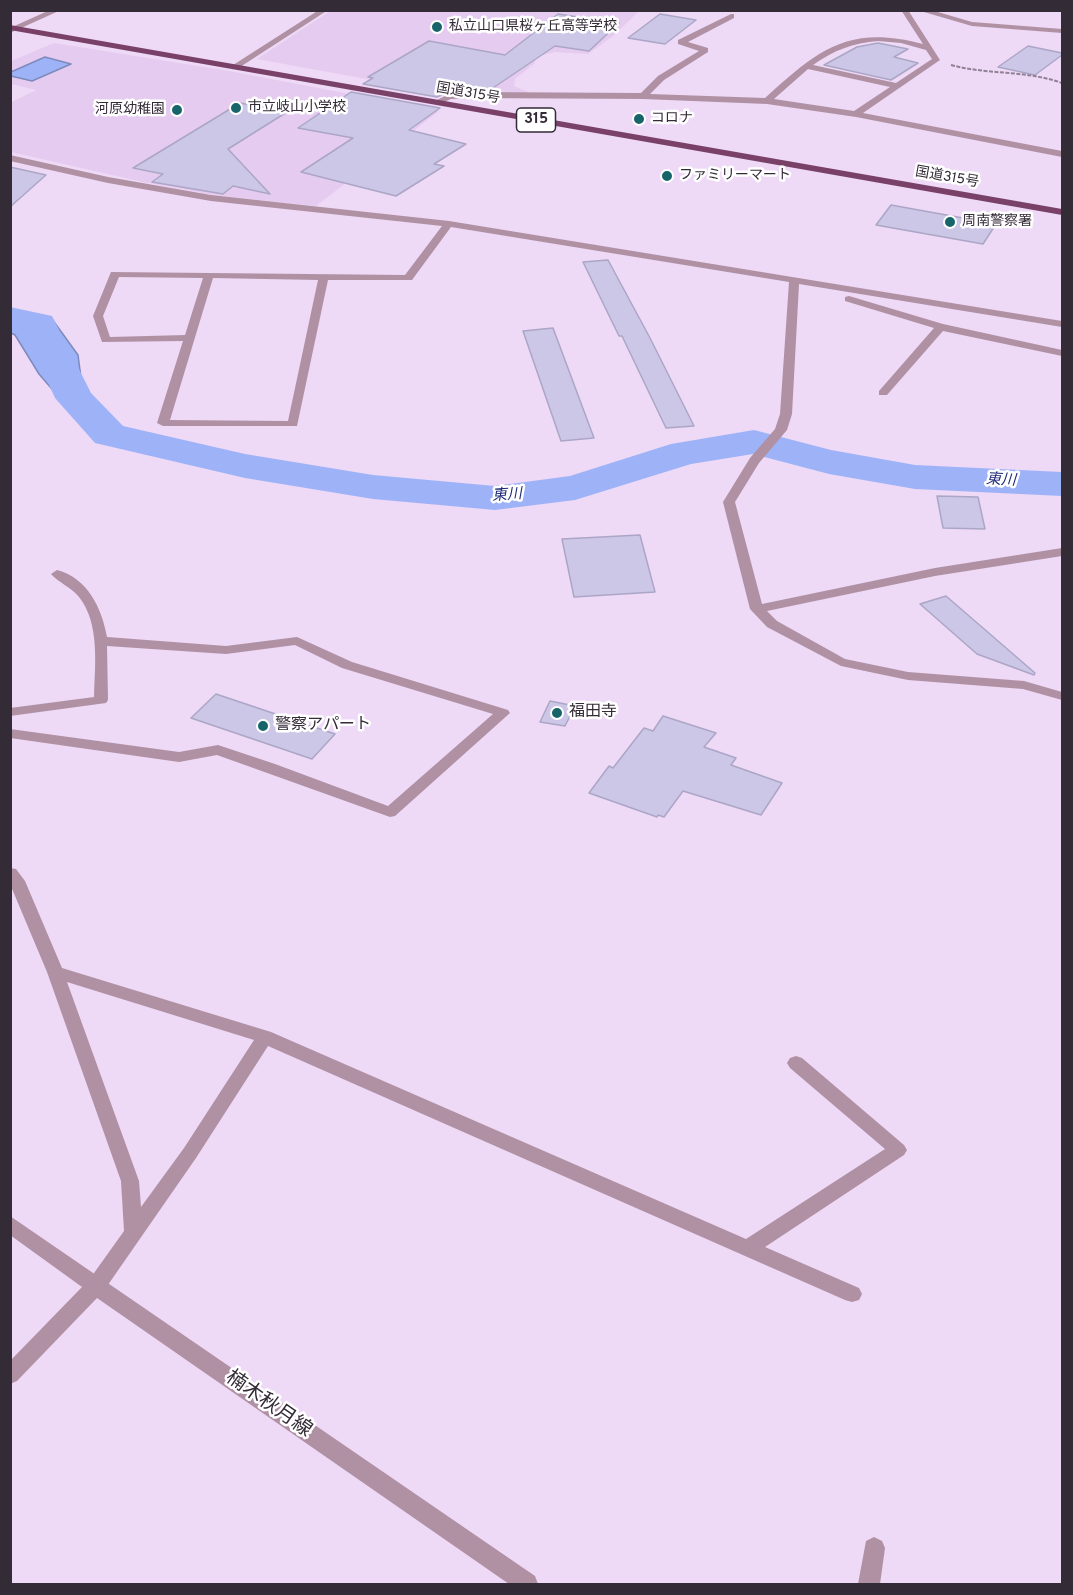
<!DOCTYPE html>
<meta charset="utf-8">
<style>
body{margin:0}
#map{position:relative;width:1073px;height:1595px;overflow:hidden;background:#eed9f6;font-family:Overpass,sans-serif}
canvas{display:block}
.frame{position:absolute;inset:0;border:12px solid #332b36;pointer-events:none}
</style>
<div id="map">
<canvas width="1073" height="1595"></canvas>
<div class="frame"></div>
</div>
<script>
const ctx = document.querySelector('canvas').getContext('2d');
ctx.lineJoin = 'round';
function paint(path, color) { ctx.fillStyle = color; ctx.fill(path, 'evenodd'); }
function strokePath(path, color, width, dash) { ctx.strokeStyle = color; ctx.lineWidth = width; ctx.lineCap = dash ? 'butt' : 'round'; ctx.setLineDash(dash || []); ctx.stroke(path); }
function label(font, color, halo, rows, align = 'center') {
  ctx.font = font + ' Overpass,"Noto Sans JP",sans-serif'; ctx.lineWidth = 5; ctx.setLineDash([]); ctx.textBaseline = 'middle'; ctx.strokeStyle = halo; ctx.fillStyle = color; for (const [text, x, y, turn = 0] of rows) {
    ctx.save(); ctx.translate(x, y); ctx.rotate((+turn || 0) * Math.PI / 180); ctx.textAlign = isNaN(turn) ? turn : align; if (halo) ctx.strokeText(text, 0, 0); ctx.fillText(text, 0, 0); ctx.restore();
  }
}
paint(new Path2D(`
 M 330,11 L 652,11 L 638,12 L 613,36 L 588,54 L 555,52 L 534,57 L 535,63 L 515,79 L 514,86 L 537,96 L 463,93 L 449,94 L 257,59 Z
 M 54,43 L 229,71 L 439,111 L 316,206 L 213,195 L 143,182 L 11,152 L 10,103 L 36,90 L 11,84 L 11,61 Z`), '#e5cbef');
const water = new Path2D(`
 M 45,57 L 71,64 L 32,81 L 11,76 L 11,72 Z
 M 11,312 L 52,319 L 78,355 L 82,385 L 89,407 L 109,435 L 63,402 L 39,374 L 15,335 L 11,333 Z`);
paint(water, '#9eb3f7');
strokePath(water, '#7e8abd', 1.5);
paint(new Path2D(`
 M 10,307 L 52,316 L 91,393 L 123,426 L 245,454 L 373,475 L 495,486 L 570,476 L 671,444 L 754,430 L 831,450 L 915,465 L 1062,472 L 1062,496 L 915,489 L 829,474 L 753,454 L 691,464 L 575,500 L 495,510 L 373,499 L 245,478 L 95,443 L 55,398 L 25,332 L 10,329 Z`), '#9eb3f7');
const building = new Path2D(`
 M 558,14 L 619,23 L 589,51 L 555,46 L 490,90 L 467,89 L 449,92 L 437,97 L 363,84 L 373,78 L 368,77 L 429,41 L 505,55 Z
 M 660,14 L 696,20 L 665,44 L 628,38 Z
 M 878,43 L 908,49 L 894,57 L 918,63 L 891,80 L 824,65 L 857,47 Z
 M 1028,46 L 1062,53 L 1062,55 L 1035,75 L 998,67 Z
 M 351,92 L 440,108 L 409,130 L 466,144 L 434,164 L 444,166 L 396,196 L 301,172 L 353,138 L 298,128 Z
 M 240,103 L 287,112 L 228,149 L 270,194 L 233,186 L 223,194 L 152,182 L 163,174 L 133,168 Z
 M 10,167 L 46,175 L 10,207 Z
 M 891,205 L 996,224 L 983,244 L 876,225 Z
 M 608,260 L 650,338 L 694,426 L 666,428 L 622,336 L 619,336 L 583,262 Z
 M 553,328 L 594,438 L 561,441 L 523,331 Z
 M 937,496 L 978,497 L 985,529 L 943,528 Z
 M 640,535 L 655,592 L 574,597 L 562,539 Z
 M 946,596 L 1035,673 L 1034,675 L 977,654 L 920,604 Z
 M 216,694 L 335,734 L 312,759 L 191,718 Z
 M 550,701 L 575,706 L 565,726 L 540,722 Z
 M 663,716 L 716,733 L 704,747 L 736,758 L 731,765 L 782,783 L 761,815 L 683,791 L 664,817 L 658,815 L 657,817 L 589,793 L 609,766 L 613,768 L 644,728 L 653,731 Z`);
paint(building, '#cdc7e7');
strokePath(building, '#aca6c6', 1.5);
strokePath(new Path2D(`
 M 951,65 C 988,75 1026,70 1062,83`), '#908195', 2, [4, 1.5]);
paint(new Path2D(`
 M 50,10 L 61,10 L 10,33 L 10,28 Z
 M 319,10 L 328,10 L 237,69 L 230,67 Z
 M 901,10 L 908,10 L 940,60 L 863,113 L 1062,151 L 1062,157 L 856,117 L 767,104 L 643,99 L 472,98 L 451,99 L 437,105 L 433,102 L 449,94 L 472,92 L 641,93 L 658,76 L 699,51 L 678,44 L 678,40 L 731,14 L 734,14 L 734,18 L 688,42 L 708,48 L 708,52 L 664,80 L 650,94 L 765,98 C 818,50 848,24 923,44 ZM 878,41 L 901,43 L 926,50 L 932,59 L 896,83 L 813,65 C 834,50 853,43 878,41 ZM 808,69 L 890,87 L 854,111 L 774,99 Z
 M 917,10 L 931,10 L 972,22 L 1062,29 L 1062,33 L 972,26 Z
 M 10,155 L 108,177 L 211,195 L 449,221 L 1062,321 L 1062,327 L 799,284 L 792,414 L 787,430 L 759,463 L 735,502 L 762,604 L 935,568 L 1062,548 L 1062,556 L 935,576 L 767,611 L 777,621 L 845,659 L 908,672 L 1024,681 L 1062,692 L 1062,700 L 1023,689 L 908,680 L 841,666 L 767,627 L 750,609 L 723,502 L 750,458 L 775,429 L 780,414 L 789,282 L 451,227 L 412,280 L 328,280 L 297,426 L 163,426 L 157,423 L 183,341 L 102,342 L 93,316 L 111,272 L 405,275 L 442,226 L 211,201 L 108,183 L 10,161 ZM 119,277 L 203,278 L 185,335 L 110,337 L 103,316 ZM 213,278 L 318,280 L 288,421 L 170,420 Z
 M 849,296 L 943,324 L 1062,350 L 1062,356 L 943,331 L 887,395 L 879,395 L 879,391 L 934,328 L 845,301 L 845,297 Z
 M 57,570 C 88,578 102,609 107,637 L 226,646 L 297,637 L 352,662 L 508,710 L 510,713 L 395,816 L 390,817 L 217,755 L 179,762 L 10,738 L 10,729 L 179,752 L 218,745 L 275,764 L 388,806 L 493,714 L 342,668 L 295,645 L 226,654 L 107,646 L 108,700 L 106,703 L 10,716 L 10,708 L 94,697 C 95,665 100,623 79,597 C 71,587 59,583 51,574 Z
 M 10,868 L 16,869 L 25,881 L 62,968 L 271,1032 L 746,1239 L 885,1149 L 790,1068 L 787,1063 L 790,1058 L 796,1056 L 802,1058 L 904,1145 L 907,1150 L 904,1155 L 765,1247 L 859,1288 L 862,1294 L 859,1300 L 852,1302 L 845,1300 L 268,1046 L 196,1158 L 103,1292 L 96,1294 L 89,1292 L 86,1286 L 89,1280 L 124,1231 L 121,1181 L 47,972 L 10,884 ZM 67,982 L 254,1040 L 184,1148 L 141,1207 L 139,1181 Z
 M 874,1537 L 882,1541 L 885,1548 L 880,1584 L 858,1584 L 866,1541 Z`), '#b091a4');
paint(new Path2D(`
 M 10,1216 L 535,1576 L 538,1584 L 509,1584 L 97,1298 L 17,1381 L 10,1384 L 10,1361 L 82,1287 L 10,1235 Z`), '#b091a4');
paint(new Path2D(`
 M 10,25 L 1062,209 L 1062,215 L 10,30 Z`), '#794068');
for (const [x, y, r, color] of [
 [437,27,6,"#17656a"],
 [236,108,6,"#17656a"],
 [177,110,6,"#17656a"],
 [639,119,6,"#17656a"],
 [667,176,6,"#17656a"],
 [950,222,6,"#17656a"],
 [557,713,6,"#17656a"],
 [263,726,6,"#17656a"]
]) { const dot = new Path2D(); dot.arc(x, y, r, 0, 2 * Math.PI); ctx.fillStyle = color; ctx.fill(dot); strokePath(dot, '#fff', 2); }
label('14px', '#332b36', '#fff', [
 ["私立山口県桜ヶ丘高等学校",449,27],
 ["市立岐山小学校",248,108],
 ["河原幼稚園",165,110,"right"],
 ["コロナ",651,119],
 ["ファミリーマート",679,176],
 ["周南警察署",962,222]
], 'left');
label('14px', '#332b36', '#fff', [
 ["国道315号",468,94,10],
 ["国道315号",947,178,10]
]);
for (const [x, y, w] of [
 [536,120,39]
]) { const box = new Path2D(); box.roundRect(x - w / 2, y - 12, w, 24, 4.5); ctx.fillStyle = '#fff'; ctx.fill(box); strokePath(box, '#332b36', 1.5); }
label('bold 15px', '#332b36', null, [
 ["315",536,120]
]);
label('italic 15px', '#1e2976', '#fff', [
 ["東川",1001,481,3],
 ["東川",507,496,-4]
]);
label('16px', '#332b36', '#fff', [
 ["福田寺",569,713],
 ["警察アパート",275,726]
], 'left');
label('20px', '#332b36', '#fff', [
 ["楠木秋月線",268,1405,35]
]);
</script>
